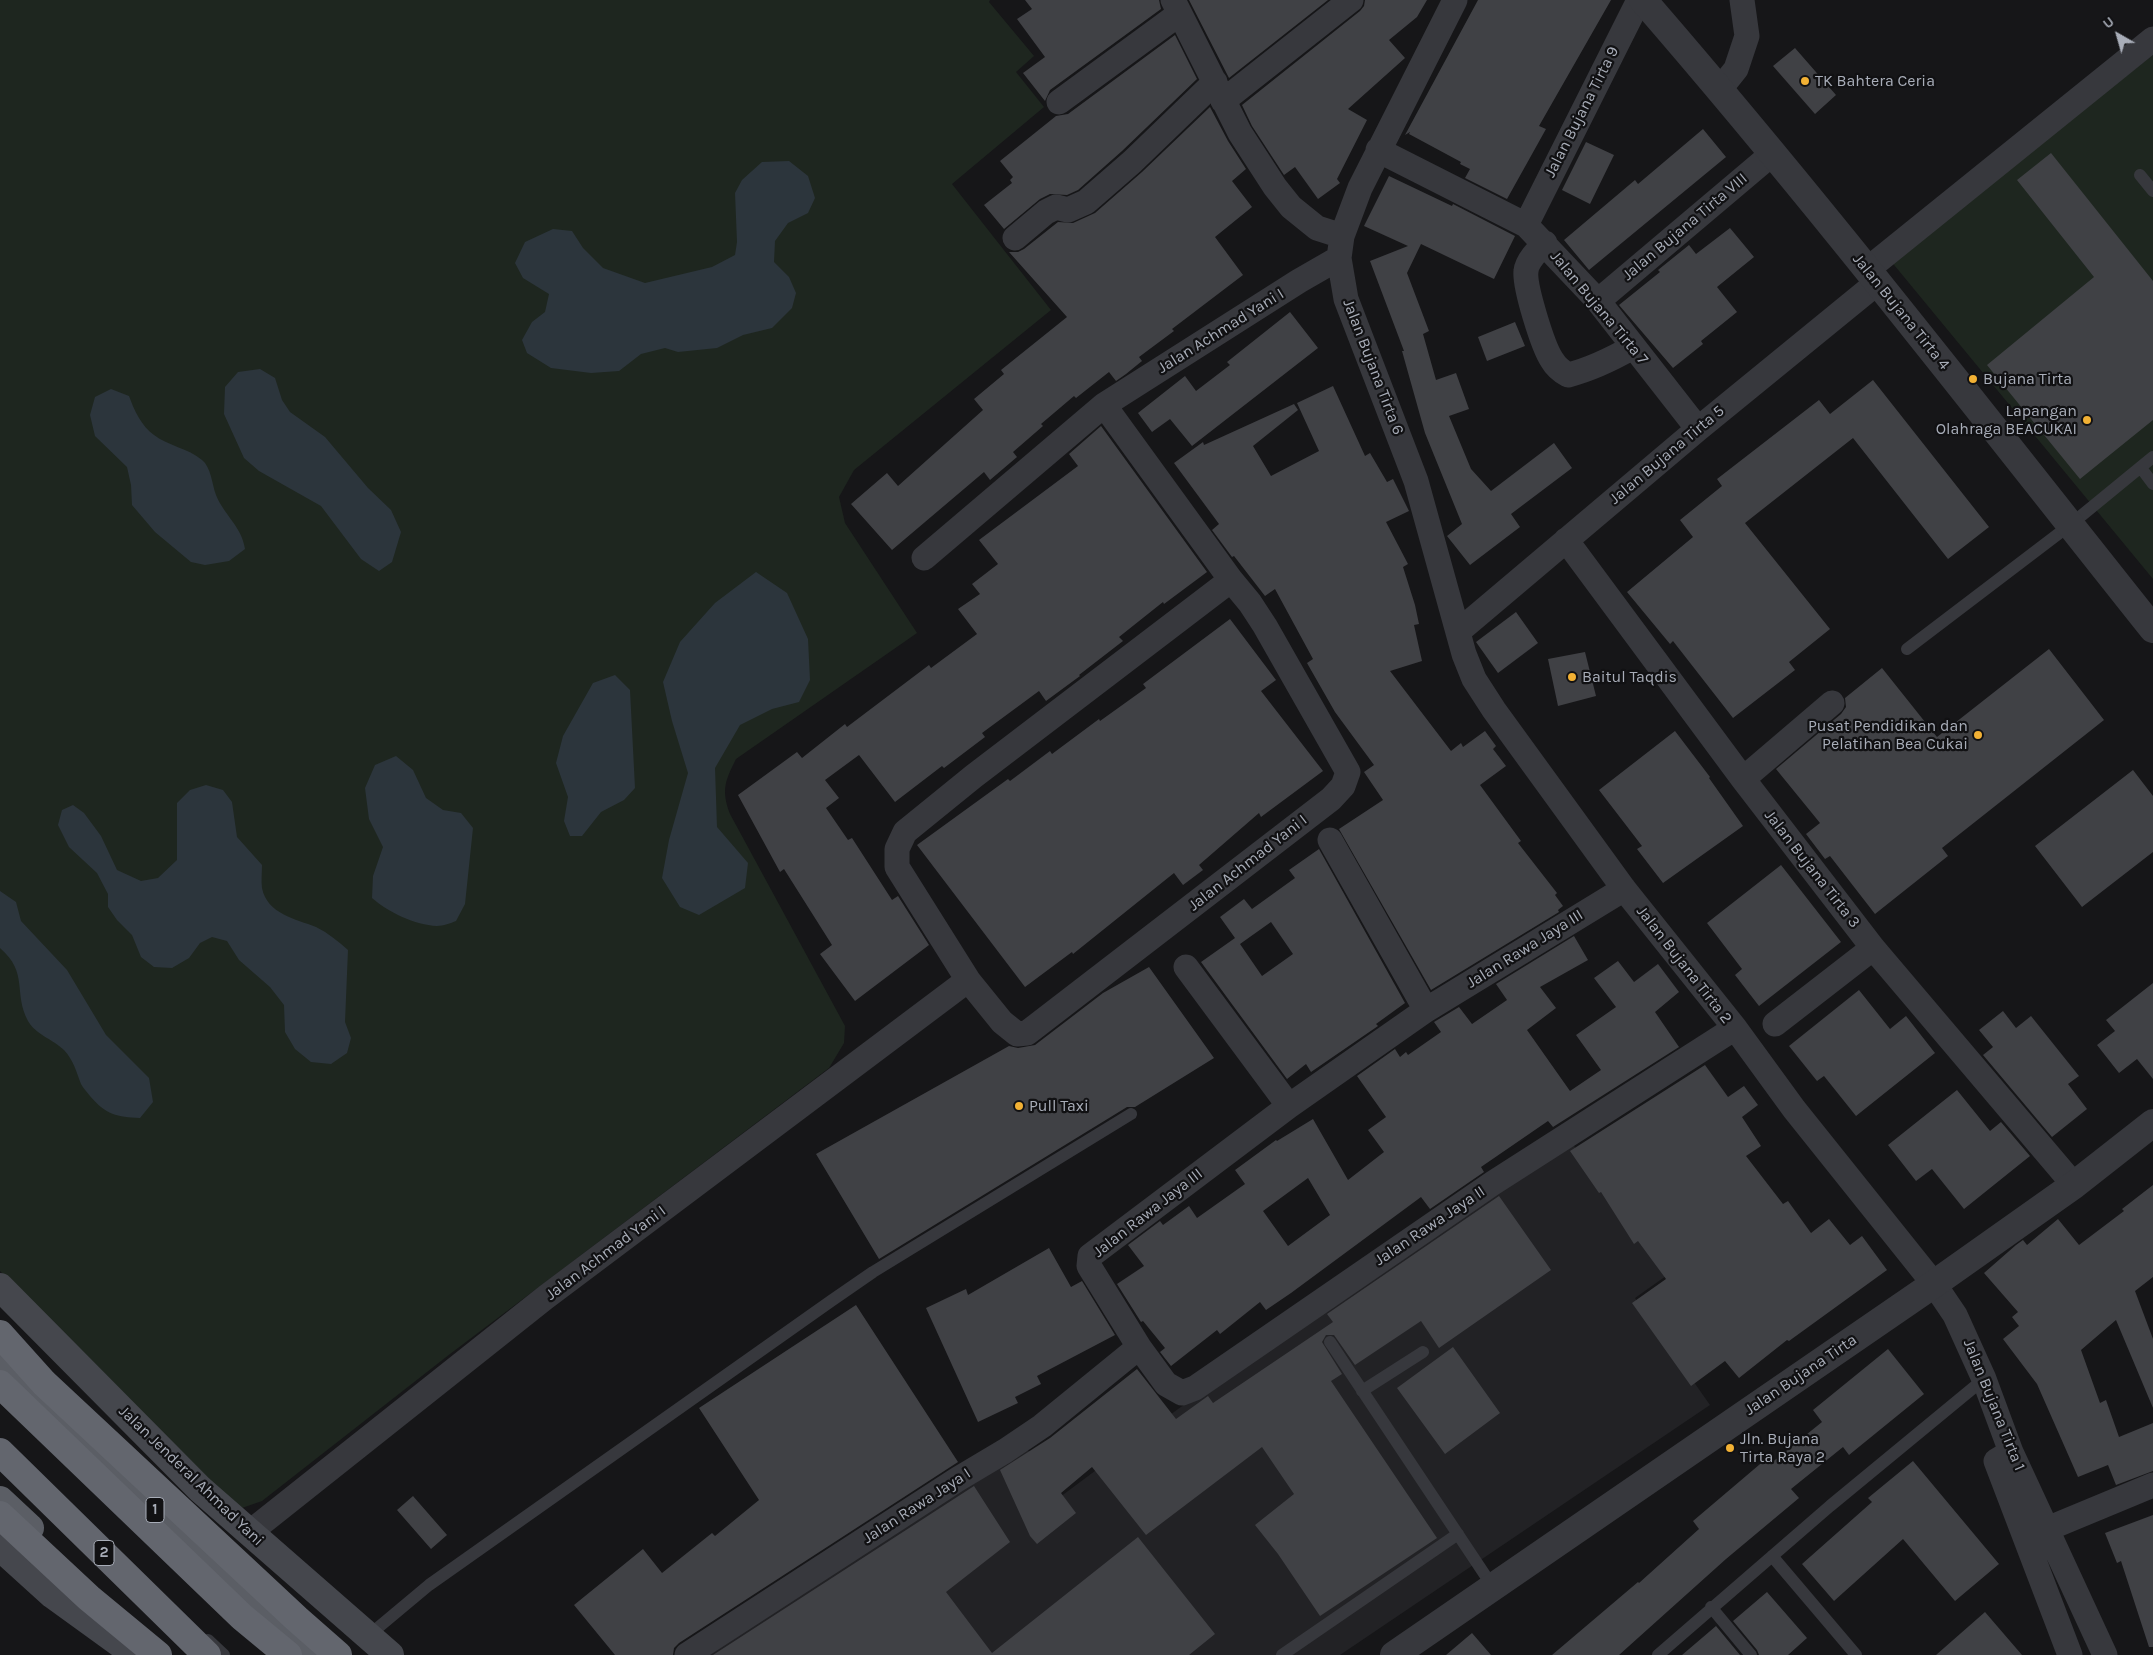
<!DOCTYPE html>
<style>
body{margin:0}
#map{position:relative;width:2153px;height:1655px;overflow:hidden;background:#161618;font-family:Karla,sans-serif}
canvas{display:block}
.north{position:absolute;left:2093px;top:10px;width:50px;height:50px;-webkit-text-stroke:4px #111113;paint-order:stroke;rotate:322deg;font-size:14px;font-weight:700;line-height:20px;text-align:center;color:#a8adb8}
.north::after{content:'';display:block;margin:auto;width:18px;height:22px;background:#a8adb8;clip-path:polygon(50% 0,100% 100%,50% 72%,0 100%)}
</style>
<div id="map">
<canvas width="2153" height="1655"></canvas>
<div class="north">U</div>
</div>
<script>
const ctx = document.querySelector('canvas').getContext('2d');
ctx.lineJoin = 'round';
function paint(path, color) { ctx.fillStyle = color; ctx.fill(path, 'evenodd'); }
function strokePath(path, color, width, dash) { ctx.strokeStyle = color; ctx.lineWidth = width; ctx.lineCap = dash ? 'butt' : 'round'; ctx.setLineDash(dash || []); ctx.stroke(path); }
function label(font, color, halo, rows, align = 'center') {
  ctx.font = font + ' Karla,sans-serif'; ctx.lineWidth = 4.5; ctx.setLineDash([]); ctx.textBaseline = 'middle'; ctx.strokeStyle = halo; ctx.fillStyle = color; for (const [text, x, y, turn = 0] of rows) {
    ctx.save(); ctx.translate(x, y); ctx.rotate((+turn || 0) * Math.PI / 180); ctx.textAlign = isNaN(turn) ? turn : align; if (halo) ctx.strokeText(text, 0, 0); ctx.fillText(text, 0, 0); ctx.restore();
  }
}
paint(new Path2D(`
 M 1572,1143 L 1666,1276 L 1635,1298 L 1710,1405 L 1340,1655 L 708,1655 L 1026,1447 L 1060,1497 L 1178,1409 Z`), '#222225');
paint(new Path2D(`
 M 0,0 L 990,0 L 989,2 L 1034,56 L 1016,72 L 1044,107 L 952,184 L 1051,310 L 854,470 L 839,497 L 845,523 L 917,633 L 736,759 C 725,781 721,790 730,814 L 845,1026 L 844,1043 L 829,1068 L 450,1354 L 262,1501 L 242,1508 L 204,1484 L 0,1271 Z
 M 2153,55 L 2153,579 L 1890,260 Z`), '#1e261f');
paint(new Path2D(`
 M 789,161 L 808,176 L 815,198 L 808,213 L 788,223 L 775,241 L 774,262 L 789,277 L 796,293 L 792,308 L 772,328 L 743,335 L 717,348 L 678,352 L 665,348 L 641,354 L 619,371 L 591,373 L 551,368 L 527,353 L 522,340 L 532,322 L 545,312 L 549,294 L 523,278 L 515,263 L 525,242 L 553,229 L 572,231 L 583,248 L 603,268 L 645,283 L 712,267 L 735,255 L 737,242 L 735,193 L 742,180 L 762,162 Z
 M 260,369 L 275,378 L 282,400 L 290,412 L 325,437 L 368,488 L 391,510 L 401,532 L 392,562 L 379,571 L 361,559 L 321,506 L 259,471 L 244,458 L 224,414 L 225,387 L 238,372 Z
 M 111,389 L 129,396 C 134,410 142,427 154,435 C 168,446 188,448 202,460 C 211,467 212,484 216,495 C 224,515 242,527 245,549 L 229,561 L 205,565 L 191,562 L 155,532 L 132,505 L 131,485 L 127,467 L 95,436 L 90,415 L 95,397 Z
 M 756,572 L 787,593 L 808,639 L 810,680 L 799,702 L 772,709 L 740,725 L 715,768 L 717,827 L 748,863 L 745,888 L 699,915 L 680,907 L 662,878 L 669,840 L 688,773 L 672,721 L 663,682 L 680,642 L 715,603 Z
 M 615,675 L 630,690 L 635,788 L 624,800 L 601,812 L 582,836 L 570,836 L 564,821 L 568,797 L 556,763 L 563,736 L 593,683 Z
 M 396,756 L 413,770 L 426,798 L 443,810 L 461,813 L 473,828 L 465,904 L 456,921 C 451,923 443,926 437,926 C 415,925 388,912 372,898 L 373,876 L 383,847 L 369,819 L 365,788 L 375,765 Z
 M 206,785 L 223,790 L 232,802 L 237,837 L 262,865 C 262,872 261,881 262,888 C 267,914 296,919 316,927 C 328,933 338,941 348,950 L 345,1022 L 351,1038 L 347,1053 L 331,1064 L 311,1062 L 295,1049 L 285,1032 L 284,1005 L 270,987 L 239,960 L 227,941 L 212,937 L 200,943 L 189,958 L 172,968 L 154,967 L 141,957 L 132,935 L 117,920 L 108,907 L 108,894 L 97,873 L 69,847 L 58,825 L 62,810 L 73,805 L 84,813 L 101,836 L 117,870 L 141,881 L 158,878 L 177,860 L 177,803 L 190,790 Z
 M 0,891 L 16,902 L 21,921 L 67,970 L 106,1035 L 149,1078 L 153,1102 L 140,1118 C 117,1117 106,1115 90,1096 C 87,1092 83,1088 81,1084 C 76,1071 74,1061 64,1050 C 54,1040 35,1034 28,1021 C 13,993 29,973 0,948 Z`), '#2c353c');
paint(new Path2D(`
 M 1025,0 L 1159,0 L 1161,9 L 1050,90 L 1045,101 L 1023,73 L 1045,57 L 1017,19 L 1032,9 Z
 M 1189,0 L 1328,0 L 1229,78 Z
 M 1365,0 L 1427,0 L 1417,17 L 1389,40 L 1405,58 L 1348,109 L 1367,120 L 1337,179 L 1340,183 L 1318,199 L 1295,167 L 1284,175 L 1252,126 L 1242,105 L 1360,11 L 1364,6 Z
 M 1478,0 L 1611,0 L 1539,126 L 1546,129 L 1507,199 L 1465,178 L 1470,169 L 1460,164 L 1461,162 L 1409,134 L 1410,132 L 1405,135 Z
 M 1175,35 L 1197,79 L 1122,151 L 1078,190 L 1067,195 L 1050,194 L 1040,199 L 1004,229 L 984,205 L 1012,183 L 1010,180 L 1013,177 L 1000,161 L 1056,116 L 1068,114 Z
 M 1795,48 L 1836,95 L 1815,114 L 1773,66 Z
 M 1210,107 L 1228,141 L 1246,169 L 1232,181 L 1252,207 L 1215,237 L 1243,275 L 1172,329 L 1174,331 L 1139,357 L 1142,361 L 1126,374 L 1116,381 L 1109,372 L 1076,398 L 1074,396 L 1041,424 L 1043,426 L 1013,452 L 1017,457 L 990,480 L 984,472 L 892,550 L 851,504 L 887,473 L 898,486 L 983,410 L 974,399 L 1004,374 L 1001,370 L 1067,317 L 1009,252 L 1018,252 L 1024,249 L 1058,222 L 1073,223 L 1095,213 L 1142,172 Z
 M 1703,129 L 1726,157 L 1589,270 L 1564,240 L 1635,180 L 1638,184 Z
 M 1586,142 L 1614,155 L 1590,204 L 1562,190 Z
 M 2051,153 L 2153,281 L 2153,420 L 2080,479 L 1987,365 L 2094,277 L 2017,180 Z
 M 1389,176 L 1452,206 L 1453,204 L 1515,236 L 1494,279 L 1421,244 L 1407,273 L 1429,331 L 1423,334 L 1436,380 L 1456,373 L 1469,409 L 1449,416 L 1471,469 L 1491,491 L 1554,443 L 1572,468 L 1511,514 L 1520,527 L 1470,565 L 1447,536 L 1462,524 L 1425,433 L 1402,351 L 1404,351 L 1370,261 L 1408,246 L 1364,226 Z
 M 1730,228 L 1754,257 L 1717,287 L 1737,312 L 1701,341 L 1703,344 L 1673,368 L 1619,305 L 1660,272 L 1658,270 L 1689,245 L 1696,254 Z
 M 1290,312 L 1318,348 L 1192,446 L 1170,419 L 1152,432 L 1138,413 L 1185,376 L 1196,391 L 1230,365 L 1227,362 Z
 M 1515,322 L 1525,346 L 1487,361 L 1478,337 Z
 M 1873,380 L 1989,527 L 1948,559 L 1853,438 L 1745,523 L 1830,629 L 1789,662 L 1795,670 L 1733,718 L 1673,641 L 1670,644 L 1627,592 L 1693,537 L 1680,520 L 1722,486 L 1717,479 L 1819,400 L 1830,414 Z
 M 1333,386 L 1365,456 L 1370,453 L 1387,482 L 1393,479 L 1409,511 L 1386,522 L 1408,564 L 1403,567 L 1415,605 L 1419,624 L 1414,625 L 1422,661 L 1390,671 L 1451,751 L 1461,743 L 1463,747 L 1485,731 L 1496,746 L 1493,749 L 1506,766 L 1480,785 L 1521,841 L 1518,843 L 1557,893 L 1555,895 L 1563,906 L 1558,910 L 1559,912 L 1431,990 L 1339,829 L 1383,800 L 1364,772 L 1374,765 L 1335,712 L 1307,663 L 1313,659 L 1275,589 L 1265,596 L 1234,556 L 1232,557 L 1212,530 L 1219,524 L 1174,463 L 1203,442 L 1204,445 L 1294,404 L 1298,410 L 1253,446 L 1271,476 L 1319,451 L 1297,403 Z
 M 1101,426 L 1207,572 L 1164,604 L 1163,602 L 1119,637 L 1123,641 L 1079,675 L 1080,676 L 1046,701 L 1039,691 L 982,733 L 985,737 L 944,768 L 942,766 L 895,802 L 859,755 L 825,780 L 839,798 L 826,808 L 848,840 L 852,838 L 892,900 L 898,896 L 929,945 L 855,1001 L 820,954 L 832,945 L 784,869 L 780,872 L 738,795 L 797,752 L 802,758 L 845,724 L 847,727 L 929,665 L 931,668 L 977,634 L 958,609 L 980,594 L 972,584 L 998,564 L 979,540 L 1078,466 L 1069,454 Z
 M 1516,612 L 1538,643 L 1498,673 L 1476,642 Z
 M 1230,619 L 1276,680 L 1261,691 L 1323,771 L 1261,817 L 1259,813 L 1199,865 L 1203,870 L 1183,885 L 1174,873 L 1073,954 L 1072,952 L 1025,987 L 917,845 L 1008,779 L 1010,781 L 1050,751 L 1052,754 L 1099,719 L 1100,721 L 1146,688 L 1143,684 Z
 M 2049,649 L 2104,720 L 1942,848 L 1948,856 L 1875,914 L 1830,856 L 1825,859 L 1806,834 L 1820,823 L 1776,769 L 1841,714 L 1846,707 L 1845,698 L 1882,668 L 1937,737 Z
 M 1585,652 L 1596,696 L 1558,706 L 1548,659 Z
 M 1675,731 L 1710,777 L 1709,778 L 1743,826 L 1663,883 L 1637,849 L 1642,846 L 1599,790 Z
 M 2133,770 L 2153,796 L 2153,852 L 2082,907 L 2035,846 Z
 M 1319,849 L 1405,1003 L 1376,1024 L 1378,1026 L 1311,1072 L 1306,1064 L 1287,1079 L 1201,962 L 1235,938 L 1220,917 L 1244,899 L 1252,909 L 1295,878 L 1289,870 ZM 1271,922 L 1293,954 L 1262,976 L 1240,944 Z
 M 1781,865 L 1841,942 L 1759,1006 L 1735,975 L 1742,969 L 1707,923 Z
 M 1574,936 L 1588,960 L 1540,987 L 1556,1008 L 1527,1030 L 1570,1091 L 1601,1070 L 1576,1035 L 1616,1007 L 1594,978 L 1618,961 L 1634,982 L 1658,964 L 1679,992 L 1655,1012 L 1679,1047 L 1553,1127 L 1548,1121 L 1481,1167 L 1484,1172 L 1430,1209 L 1421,1197 L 1291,1293 L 1266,1310 L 1260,1302 L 1220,1334 L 1217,1330 L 1171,1366 L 1160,1352 L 1165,1348 L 1143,1321 L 1141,1322 L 1117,1284 L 1144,1266 L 1128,1245 L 1160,1221 L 1163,1225 L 1189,1206 L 1197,1218 L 1245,1184 L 1235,1170 L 1276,1140 L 1277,1141 L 1313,1119 L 1348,1180 L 1384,1152 L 1368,1130 L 1386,1117 L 1357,1076 L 1395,1049 L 1400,1057 L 1406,1052 L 1408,1055 L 1441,1032 L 1434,1022 L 1459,1007 L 1472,1024 L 1507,1000 L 1496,984 ZM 1308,1178 L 1330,1215 L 1288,1246 L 1263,1211 Z
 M 1149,967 L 1214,1058 L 1135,1107 L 1127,1107 L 879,1259 L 816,1154 L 1009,1046 L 1018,1048 L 1035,1045 L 1103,993 Z
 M 2153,983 L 2153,1079 L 2137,1059 L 2119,1073 L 2097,1045 L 2115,1031 L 2106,1020 Z
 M 1859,990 L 1890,1029 L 1906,1016 L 1935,1053 L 1856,1116 L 1824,1076 L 1817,1081 L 1789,1046 Z
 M 2003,1011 L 2016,1028 L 2031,1016 L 2079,1076 L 2068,1084 L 2087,1109 L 2052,1137 L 1983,1055 L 1993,1047 L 1979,1030 Z
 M 1705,1065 L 1728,1097 L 1744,1086 L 1758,1105 L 1742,1117 L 1761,1146 L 1746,1156 L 1783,1204 L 1788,1201 L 1811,1233 L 1829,1219 L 1850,1245 L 1862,1236 L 1887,1270 L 1789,1341 L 1787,1340 L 1739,1378 L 1725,1361 L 1691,1386 L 1632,1303 L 1666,1279 L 1638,1241 L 1634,1244 L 1601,1192 L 1599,1193 L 1570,1151 Z
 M 1957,1090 L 1990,1131 L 2001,1122 L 2030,1156 L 1964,1209 L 1932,1169 L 1916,1181 L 1888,1145 Z
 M 2153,1185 L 2153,1277 L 2135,1291 L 2153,1339 L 2153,1408 L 2116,1320 L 2081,1350 L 2100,1403 L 2106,1400 L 2119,1437 L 2153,1423 L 2153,1471 L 2116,1485 L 2108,1465 L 2078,1477 L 2037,1384 L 2003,1339 L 2019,1326 L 2012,1317 L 2018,1312 L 1984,1273 L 2016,1245 L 2023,1240 L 2027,1245 L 2058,1219 L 2079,1245 L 2124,1211 L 2122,1209 Z
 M 1499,1196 L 1551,1270 L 1439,1348 L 1421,1321 L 1355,1365 L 1334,1335 L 1326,1335 L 1322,1342 L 1342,1374 L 1331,1381 L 1437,1538 L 1320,1616 L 1278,1554 L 1255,1525 L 1294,1494 L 1262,1447 L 1146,1535 L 1092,1467 L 1061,1493 L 1076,1513 L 1037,1544 L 1030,1536 L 1000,1470 L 1050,1438 L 1137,1369 L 1176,1419 L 1208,1396 L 1213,1403 L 1333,1322 L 1327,1314 Z
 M 1049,1248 L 1071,1287 L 1082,1281 L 1115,1335 L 1037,1376 L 1041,1384 L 1015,1397 L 1018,1403 L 978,1422 L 926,1308 L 966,1289 L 968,1295 Z
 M 856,1305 L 958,1462 L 679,1643 L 674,1648 L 673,1655 L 615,1655 L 574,1605 L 643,1549 L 662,1573 L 712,1533 L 715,1536 L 759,1500 L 699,1408 Z
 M 1453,1347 L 1500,1413 L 1445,1454 L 1397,1388 Z
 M 1888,1349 L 1924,1394 L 1849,1455 L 1843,1447 L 1791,1489 L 1799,1498 L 1726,1559 L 1619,1655 L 1552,1655 L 1638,1582 L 1639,1583 L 1699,1529 L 1693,1521 L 1766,1459 L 1770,1464 L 1822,1422 L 1813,1410 Z
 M 1913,1461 L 1999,1564 L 1955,1601 L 1903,1539 L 1834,1601 L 1802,1564 L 1872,1502 L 1868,1498 Z
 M 974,1486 L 1010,1542 L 946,1592 L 992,1653 L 1138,1537 L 1215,1634 L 1189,1655 L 713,1655 Z
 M 413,1496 L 447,1535 L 431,1549 L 397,1510 Z
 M 2153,1515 L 2153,1647 L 2149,1647 L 2121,1561 L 2117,1563 L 2105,1533 Z
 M 1767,1592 L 1807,1638 L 1788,1655 L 1759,1655 L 1757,1650 L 1733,1621 Z
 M 1985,1612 L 2022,1655 L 1936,1655 Z
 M 1716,1626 L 1740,1655 L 1682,1655 Z
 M 1472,1633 L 1491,1655 L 1446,1655 Z`), '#404145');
strokePath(new Path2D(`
 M 2140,175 L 2153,191
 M 2141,468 L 2153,484
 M 1907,649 L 2070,525 L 2153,457
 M 1330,1342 L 1493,1587
 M 1362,1391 L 1423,1352
 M 1772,1556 L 1856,1655
 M 1711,1607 L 1751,1655
 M 368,1636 L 429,1585 L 831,1301 L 873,1272 L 1131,1114
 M 208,1640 L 224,1655
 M 1282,1655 L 1458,1534
 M 1658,1655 L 1830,1506 L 1984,1379`), '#37383d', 12);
strokePath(new Path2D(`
 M 1173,0 L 1240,133 L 1275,187 L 1291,207 L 1317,228 L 1342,236
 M 1455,0 L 1360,188 L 1342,236 L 1339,258 L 1346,299 L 1416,481 L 1464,654 L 1474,679 L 1494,710 L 1624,889 L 1735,1028 L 1794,1109 L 1934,1284 L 1955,1315 L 1984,1379 L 2011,1452 L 2105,1655
 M 1720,89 L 1736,69 L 1747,36 L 1742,0
 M 1223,101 L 1351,0
 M 1059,102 L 1179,14
 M 1378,150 L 1526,225 L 1598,301 L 1698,429
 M 1526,225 L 1639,0
 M 1015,238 L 1046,212 L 1056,207 L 1068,210 L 1086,202 L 1132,162 L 1215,82
 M 1545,243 C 1538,250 1527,261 1526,271 C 1524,286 1543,347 1552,360 C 1556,367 1561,371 1568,375 C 1592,369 1612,359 1633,347
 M 1868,269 L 2153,39
 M 1598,301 L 1772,154
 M 1566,540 L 1743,779 L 1873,948 L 2074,1185
 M 924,558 L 1104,405 L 1299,281 L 1339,258
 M 1459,631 L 1698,429 L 1878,282
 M 1743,779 L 1832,703
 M 1330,840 L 1426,1010
 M 1624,889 L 1426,1010 L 1289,1106 L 1090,1256 L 1089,1266 L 1139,1347 L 1166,1384 L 1182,1393 L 1195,1388 L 1493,1183 L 1735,1028
 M 1186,967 L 1289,1106
 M 968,980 L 1002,1022 L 1017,1034 L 1027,1033 L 1331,799 L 1343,786 L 1348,772 L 1265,626 L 1250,603 L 1231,580
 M 1775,1024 L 1873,948
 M 2011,1452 L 1996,1461 L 2070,1655
 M 2047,1529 L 2153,1485
 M 249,1533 L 546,1297 L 968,980 L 897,867 L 897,849 L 905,832 L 974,776 L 1231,580 L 1104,405
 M 687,1655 L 958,1479 L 1005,1451 L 1042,1426 L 1139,1347`), '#37383d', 25);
strokePath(new Path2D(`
 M 1643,0 C 1820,204 1985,418 2153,629
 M 1394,1655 L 1934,1284 L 2074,1185 L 2153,1123`), '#37383d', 28);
strokePath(new Path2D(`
 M 0,1287 L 200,1489 L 390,1655
 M 0,1547 L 53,1595 L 136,1655`), '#45474d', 28);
strokePath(new Path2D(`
 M 0,1357 C 98,1463 207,1561 317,1655
 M 0,1500 L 30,1528`), '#5b5e65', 28);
strokePath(new Path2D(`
 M 0,1334 L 44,1383 L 297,1619 L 338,1655
 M 0,1384 L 242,1617 L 288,1655
 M 0,1452 L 207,1655
 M 0,1515 L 89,1598 L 158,1655`), '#63666e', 28);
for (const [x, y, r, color] of [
 [1805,81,5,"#f2b134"],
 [1973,379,5,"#f2b134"],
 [2087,420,5,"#f2b134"],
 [1572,677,5,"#f2b134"],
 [1978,735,5,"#f2b134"],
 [1019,1106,5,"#f2b134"],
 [1730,1448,5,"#f2b134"]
]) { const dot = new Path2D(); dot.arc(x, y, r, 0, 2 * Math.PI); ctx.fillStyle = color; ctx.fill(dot); strokePath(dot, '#111113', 2); }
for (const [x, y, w] of [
 [155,1510,18],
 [104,1553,20]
]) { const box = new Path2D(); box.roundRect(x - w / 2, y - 12.5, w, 25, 4); ctx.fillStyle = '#111113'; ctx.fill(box); strokePath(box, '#a8adb8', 1); }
label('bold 15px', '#a8adb8', null, [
 ["1",155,1510],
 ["2",104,1553]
]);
label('16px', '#a8adb8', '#111113', [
 ["TK Bahtera Ceria",1815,81],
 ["Bujana Tirta",1983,379],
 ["Lapangan",2077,411,"right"],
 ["Olahraga BEACUKAI",2077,429,"right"],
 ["Baitul Taqdis",1582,677],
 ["Pusat Pendidikan dan",1968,726,"right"],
 ["Pelatihan Bea Cukai",1968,744,"right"],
 ["Pull Taxi",1029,1106],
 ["Jln. Bujana",1740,1439],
 ["Tirta Raya 2",1740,1457]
], 'left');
label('16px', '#a8adb8', '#111113', [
 ["Jalan Bujana Tirta 9",1582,112,-63],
 ["Jalan Bujana Tirta VIII",1685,227,-40],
 ["Jalan Bujana Tirta 7",1599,308,50],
 ["Jalan Bujana Tirta 4",1901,312,51],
 ["Jalan Achmad Yani I",1221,331,-32],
 ["Jalan Bujana Tirta 6",1373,367,69],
 ["Jalan Bujana Tirta 5",1667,455,-40],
 ["Jalan Achmad Yani I",1248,863,-38],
 ["Jalan Bujana Tirta 3",1812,869,52],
 ["Jalan Rawa Jaya III",1525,949,-32],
 ["Jalan Bujana Tirta 2",1684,965,52],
 ["Jalan Rawa Jaya III",1148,1213,-38],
 ["Jalan Rawa Jaya II",1430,1226,-34],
 ["Jalan Achmad Yani I",606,1253,-37],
 ["Jalan Bujana Tirta",1801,1375,-34],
 ["Jalan Bujana Tirta 1",1994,1405,68],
 ["Jalan Jenderal Ahmad Yani",191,1476,44],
 ["Jalan Rawa Jaya I",917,1506,-33]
]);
</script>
